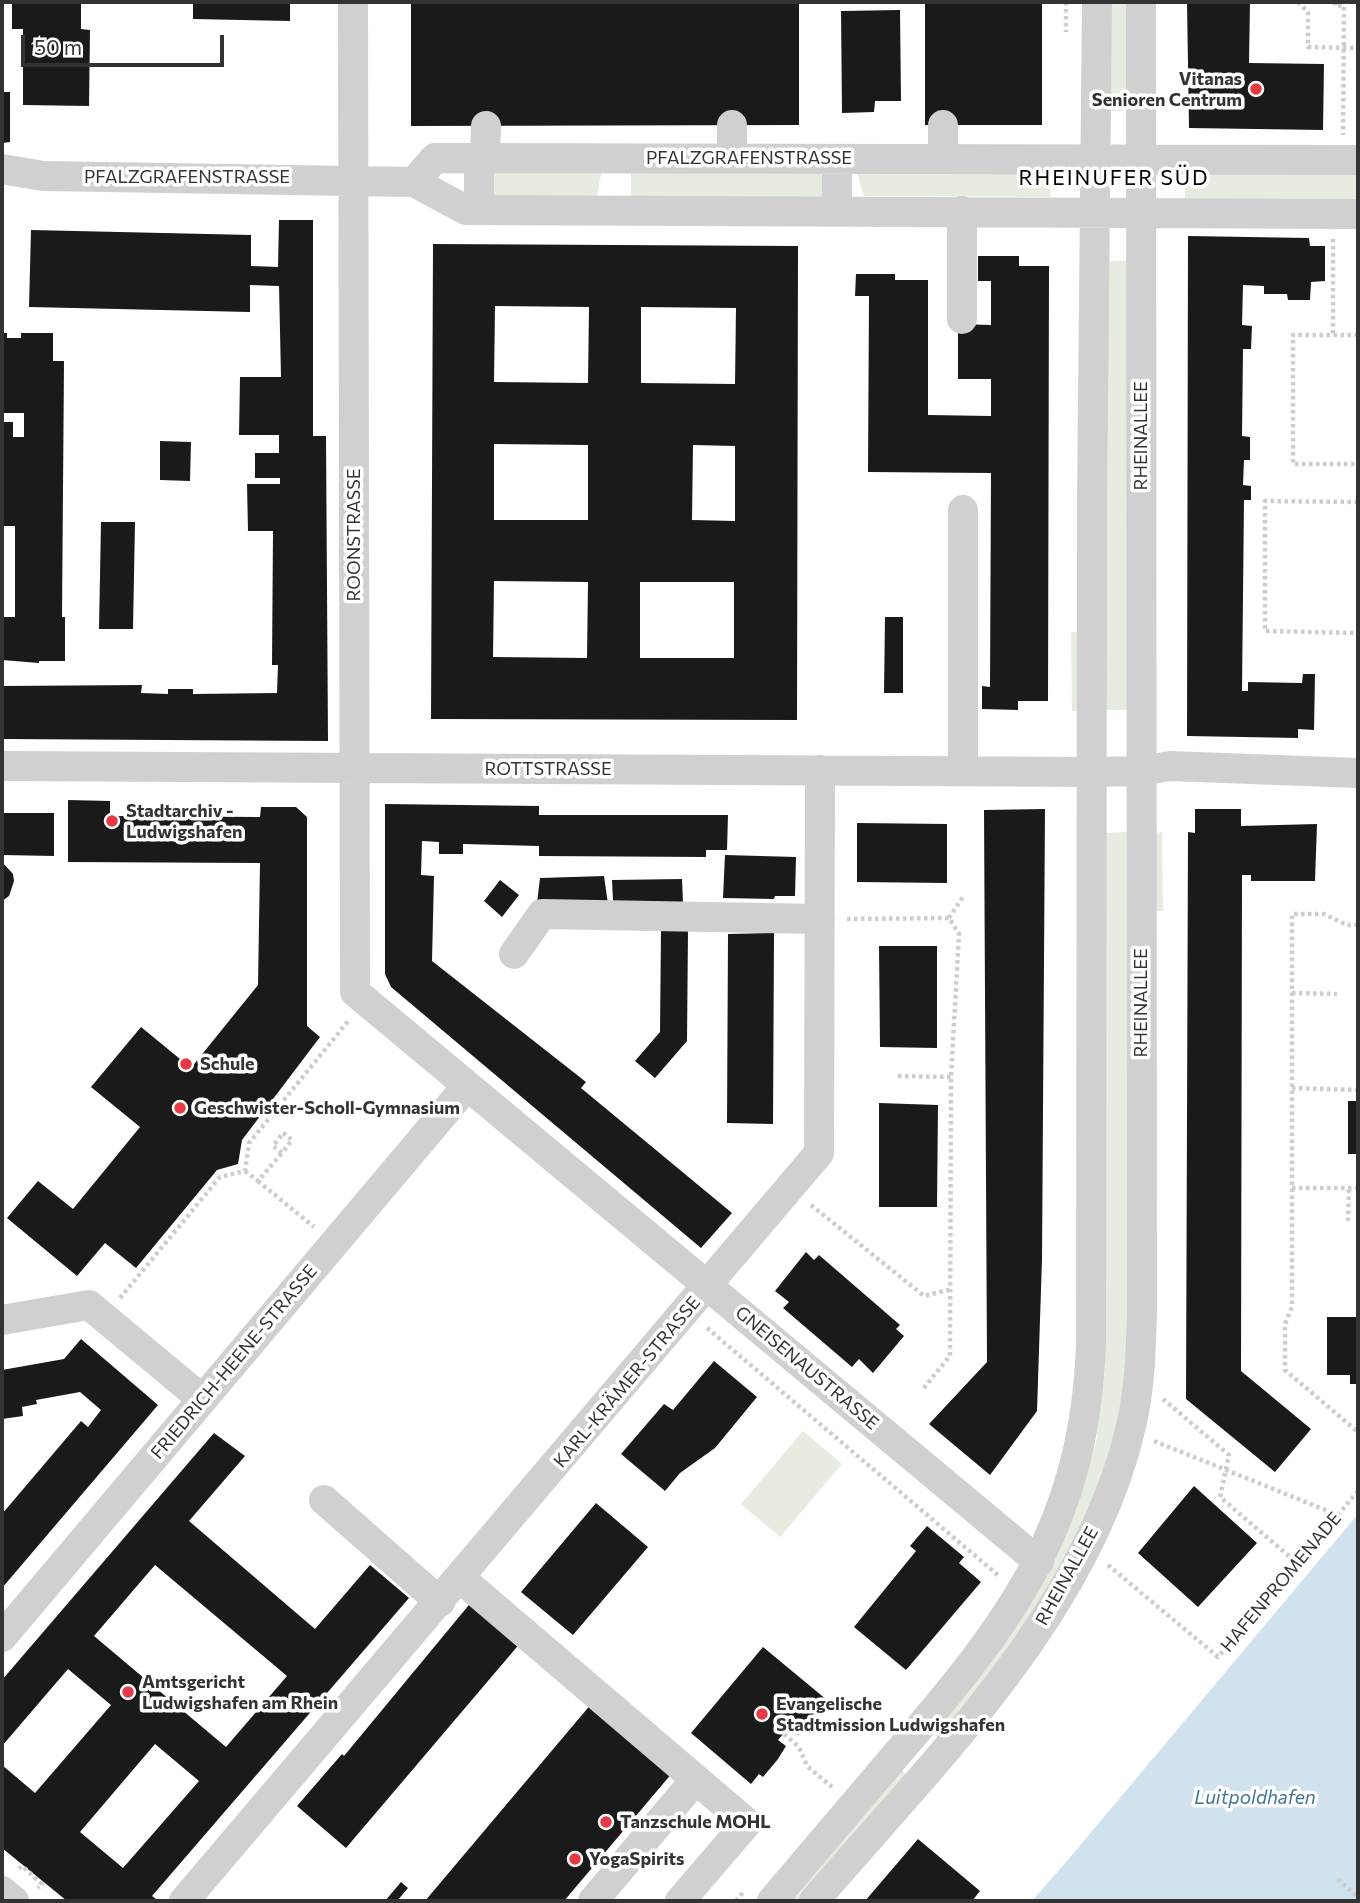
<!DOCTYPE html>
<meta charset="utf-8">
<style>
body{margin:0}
#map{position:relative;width:1360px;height:1903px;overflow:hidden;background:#fff;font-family:Commissioner,sans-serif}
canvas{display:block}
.frame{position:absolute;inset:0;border:4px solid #333;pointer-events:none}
.scale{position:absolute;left:21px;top:35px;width:203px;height:32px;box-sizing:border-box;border:4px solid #333;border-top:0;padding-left:9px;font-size:21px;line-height:24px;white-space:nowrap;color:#333;-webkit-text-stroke:5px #fff;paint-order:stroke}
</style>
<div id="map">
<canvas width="1360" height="1903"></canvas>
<div class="frame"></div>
<div class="scale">50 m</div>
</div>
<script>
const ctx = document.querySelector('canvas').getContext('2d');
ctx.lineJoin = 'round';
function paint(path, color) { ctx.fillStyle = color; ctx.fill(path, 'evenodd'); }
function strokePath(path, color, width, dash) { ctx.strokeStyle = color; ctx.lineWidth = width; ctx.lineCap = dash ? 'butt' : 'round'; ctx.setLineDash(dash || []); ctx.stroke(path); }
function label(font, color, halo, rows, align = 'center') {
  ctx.font = font + ' Commissioner,sans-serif'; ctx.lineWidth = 7; ctx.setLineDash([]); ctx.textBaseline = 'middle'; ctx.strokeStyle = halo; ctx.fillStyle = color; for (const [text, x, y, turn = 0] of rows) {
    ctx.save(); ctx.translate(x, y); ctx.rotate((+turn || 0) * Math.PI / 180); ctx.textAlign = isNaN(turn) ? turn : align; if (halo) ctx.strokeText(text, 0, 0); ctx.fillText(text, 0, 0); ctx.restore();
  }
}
paint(new Path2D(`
 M 1109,2 L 1134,2 L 1134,111 L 1110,111 Z
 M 631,167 L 821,169 L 824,200 L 631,198 Z
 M 602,169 L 596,201 L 491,199 L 491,171 Z
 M 856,170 L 1048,171 L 1051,197 L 864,196 Z
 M 1185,171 L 1358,171 L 1358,202 L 1185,202 Z
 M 1102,261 L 1128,261 L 1131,710 L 1106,710 Z
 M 1071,632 L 1080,632 L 1080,711 L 1072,711 Z
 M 1127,832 L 1128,1388 L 1090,1514 L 1015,1644 L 941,1740 L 931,1731 L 1076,1507 L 1096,1442 L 1105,1372 L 1102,833 Z
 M 1162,832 L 1163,911 L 1154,911 L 1153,833 Z
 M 803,1431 L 842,1464 L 780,1537 L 741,1504 Z
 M 901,1768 L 906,1775 L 800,1901 L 784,1901 Z`), '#e6ecdf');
paint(new Path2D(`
 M 1358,1514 L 1358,1901 L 1032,1901 L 1067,1861 Z`), '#cfe2ee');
paint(new Path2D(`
 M 193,2 L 290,2 L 290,21 L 193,19 Z
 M 411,2 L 799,2 L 799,125 L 411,126 Z
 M 925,2 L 1042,2 L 1042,125 L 925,125 Z
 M 1187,2 L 1250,2 L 1249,63 L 1324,64 L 1323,130 L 1189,128 Z
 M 12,4 L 81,4 L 81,29 L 90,30 L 89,106 L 23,105 L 23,29 L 12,29 Z
 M 900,10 L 901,101 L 875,101 L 874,112 L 842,113 L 841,11 Z
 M 2,92 L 10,92 L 10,142 L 2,143 Z
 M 279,220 L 313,220 L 313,436 L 326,436 L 328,741 L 2,739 L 2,686 L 142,685 L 141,693 L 168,694 L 168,689 L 193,689 L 193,694 L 277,693 L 278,665 L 272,665 L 273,531 L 248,531 L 247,484 L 280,484 L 280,478 L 255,478 L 255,453 L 279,453 L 279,435 L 239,435 L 240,377 L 281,377 L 279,286 L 250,285 L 250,312 L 29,307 L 31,230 L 251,235 L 251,266 L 278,267 Z
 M 1188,236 L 1309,238 L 1310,246 L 1325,246 L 1325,281 L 1311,282 L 1310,300 L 1288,300 L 1287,294 L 1264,294 L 1264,286 L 1243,285 L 1242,325 L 1252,326 L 1251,349 L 1243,349 L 1242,436 L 1250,437 L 1250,460 L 1244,460 L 1243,485 L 1251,486 L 1251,500 L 1244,500 L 1242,691 L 1248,691 L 1248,682 L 1302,683 L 1303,674 L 1315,674 L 1314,730 L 1298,729 L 1298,738 L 1187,736 Z
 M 433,244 L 798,246 L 797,720 L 431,719 ZM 495,306 L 589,307 L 588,383 L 494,382 ZM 641,307 L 736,308 L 735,384 L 641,383 ZM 494,444 L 588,445 L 588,520 L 494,520 ZM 693,445 L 735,446 L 735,521 L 692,520 ZM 494,581 L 588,582 L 587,658 L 493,657 ZM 640,582 L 734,582 L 734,658 L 640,658 Z
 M 978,256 L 1019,256 L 1019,266 L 1049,266 L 1048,701 L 1018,701 L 1018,710 L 982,709 L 982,686 L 990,687 L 991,473 L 868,472 L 869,296 L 855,296 L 856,274 L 895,274 L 895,280 L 928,280 L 928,415 L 991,416 L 991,379 L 958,379 L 958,324 L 991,325 L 991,281 L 978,281 Z
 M 2,333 L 7,333 L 7,338 L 21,338 L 21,333 L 53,333 L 53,361 L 64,361 L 62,617 L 65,617 L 65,661 L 39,661 L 39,663 L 2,660 L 2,617 L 15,617 L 15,526 L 2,526 L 2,422 L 13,422 L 13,437 L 24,437 L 24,413 L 2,413 Z
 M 160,441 L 191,442 L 190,481 L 160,480 Z
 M 101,522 L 135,522 L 133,629 L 99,629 Z
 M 885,617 L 903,617 L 903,693 L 884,693 Z
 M 68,800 L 110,801 L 110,816 L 260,817 L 261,807 L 296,807 L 307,817 L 307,1026 L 320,1037 L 242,1140 L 238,1164 L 217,1170 L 136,1268 L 105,1243 L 77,1276 L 7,1218 L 38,1181 L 73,1209 L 140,1127 L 91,1087 L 141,1027 L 191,1068 L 258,985 L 260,863 L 68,862 Z
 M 385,804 L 539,806 L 539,815 L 728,815 L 727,850 L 706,850 L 706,857 L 539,856 L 539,846 L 463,844 L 463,854 L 439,854 L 439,842 L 422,841 L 421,875 L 434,876 L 432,961 L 586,1082 L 581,1088 L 732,1213 L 701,1248 L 391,987 L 385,974 Z
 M 1045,809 L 1042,1259 L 1037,1411 L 990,1475 L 929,1424 L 987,1362 L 984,810 Z
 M 1195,809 L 1241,809 L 1241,826 L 1317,824 L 1315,881 L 1251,881 L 1251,875 L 1242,875 L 1241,1371 L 1311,1429 L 1275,1472 L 1186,1399 L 1188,832 L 1195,833 Z
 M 2,813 L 54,813 L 54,856 L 2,855 Z
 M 857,823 L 947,824 L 947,883 L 857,882 Z
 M 725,855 L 796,857 L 795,896 L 775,896 L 774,899 L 723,898 Z
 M 2,862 L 13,874 L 14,881 L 9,896 L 2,901 Z
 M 604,876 L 608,904 L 537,903 L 540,878 Z
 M 682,879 L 683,903 L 613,901 L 612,880 Z
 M 500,880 L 519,895 L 502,917 L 484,901 Z
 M 661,929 L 688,930 L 687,1041 L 655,1078 L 635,1061 L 660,1032 Z
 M 774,933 L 773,1124 L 727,1123 L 728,934 Z
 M 879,946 L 937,946 L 937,1048 L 880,1047 Z
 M 1348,1101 L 1358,1101 L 1358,1154 L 1348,1154 Z
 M 879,1103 L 938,1105 L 937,1207 L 879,1207 Z
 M 806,1252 L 814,1260 L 819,1255 L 900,1325 L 896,1329 L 904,1336 L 873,1373 L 859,1359 L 852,1367 L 783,1308 L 789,1302 L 775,1291 Z
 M 1327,1317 L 1358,1317 L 1358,1384 L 1350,1384 L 1350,1375 L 1327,1375 Z
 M 81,1339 L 158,1405 L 2,1588 L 2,1514 L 81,1421 L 88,1427 L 101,1410 L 80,1392 L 36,1400 L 37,1404 L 22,1407 L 23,1416 L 2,1419 L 2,1370 L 64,1359 Z
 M 714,1361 L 757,1397 L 715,1448 L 680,1473 L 665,1491 L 621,1454 L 664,1404 L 673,1410 Z
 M 214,1433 L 245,1456 L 189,1521 L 315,1629 L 370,1565 L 409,1598 L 152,1896 L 156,1899 L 154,1901 L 67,1901 L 2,1848 L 2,1765 L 35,1793 L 111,1705 L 68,1669 L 2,1746 L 2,1680 ZM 155,1565 L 287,1676 L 226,1747 L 94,1636 ZM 155,1744 L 199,1781 L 123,1868 L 80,1832 Z
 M 1194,1486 L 1257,1543 L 1198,1607 L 1138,1553 Z
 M 596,1503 L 648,1547 L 573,1635 L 521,1592 Z
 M 927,1526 L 964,1557 L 959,1563 L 981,1582 L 906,1670 L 854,1627 L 916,1551 L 910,1546 Z
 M 473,1600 L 522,1641 L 346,1848 L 297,1806 L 342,1754 L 344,1756 Z
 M 763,1647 L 827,1700 L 798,1735 L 789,1727 L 778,1740 L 786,1746 L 778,1759 L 763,1777 L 759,1774 L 751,1784 L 691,1733 Z
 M 592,1703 L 673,1772 L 564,1901 L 425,1901 Z
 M 918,1839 L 980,1891 L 972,1901 L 865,1901 Z
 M 401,1882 L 408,1888 L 397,1901 L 385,1901 Z`), '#1a1a1a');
strokePath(new Path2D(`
 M 1066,2 L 1066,32
 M 1298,2 L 1308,12 L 1308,47 L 1358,48
 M 1335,2 L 1335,6 L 1344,6 L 1343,135
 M 1333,239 L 1333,335
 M 1358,335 L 1293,335 L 1293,464 L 1358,464
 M 1358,502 L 1265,501 L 1265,631 L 1358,633
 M 949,918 L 963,897
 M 847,919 L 949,918 L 959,934 L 951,1077 L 950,1356 L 922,1390
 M 1358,925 L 1347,925 L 1324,914 L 1292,914 L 1292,1307 L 1285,1324 L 1285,1370 L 1358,1432
 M 1292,993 L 1337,994
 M 898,1076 L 951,1077
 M 1292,1088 L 1358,1090
 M 283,1133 L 292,1140 L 282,1153 L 273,1146 Z
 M 245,1171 L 258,1181 L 282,1153
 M 258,1181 L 314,1227
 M 1292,1188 L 1358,1188
 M 811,1205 L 924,1296 L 952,1289
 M 1348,1221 L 1349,1188
 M 120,1298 L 220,1177 L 245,1171 L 249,1143 L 349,1020
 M 707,1328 L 999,1576
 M 1163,1399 L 1229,1455 L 1220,1497 L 1297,1563
 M 1154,1441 L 1338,1515
 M 1108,1565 L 1218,1657 L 1358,1491
 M 784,1734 L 799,1747 L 807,1766 L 832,1787
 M 19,1869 L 22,1866 L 42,1884 L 38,1888
 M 1338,1879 L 1358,1897
 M 736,1901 L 744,1891`), '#cdcdcd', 4.5, [3.5, 3.5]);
strokePath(new Path2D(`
 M 353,2 L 355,992 L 1039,1562
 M 732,125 L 732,159
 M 943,159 L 943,125
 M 2,169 L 43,176 L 414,182 L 466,210 L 1358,214
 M 414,182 L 435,158 L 1358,160
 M 479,210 L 479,168 L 485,158 L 486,126
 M 837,211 L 837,159
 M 962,211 L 962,319
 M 2,766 L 1093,772 L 1140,771 L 1170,766 L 1358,773
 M 963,771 L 963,510
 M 514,954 L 542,914 L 820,919
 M 2,1320 L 89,1305 L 202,1399
 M 324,1500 L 440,1602
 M 460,1578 L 747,1823 L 680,1901
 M 2,1637 L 467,1086
 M 2,1891 L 14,1901
 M 184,1901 L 819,1153 L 820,770
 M 593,1901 L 696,1779
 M 772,1901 C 813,1853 854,1804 896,1755 C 1010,1623 1085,1526 1091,1343 L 1092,502 L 1097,2
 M 814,1901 C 934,1761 1091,1609 1132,1422 C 1140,1386 1141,1349 1142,1311 L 1141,2`), '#d0d0d0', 30);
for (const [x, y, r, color] of [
 [1256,89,7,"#e63946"],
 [112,821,7,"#e63946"],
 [186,1064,7,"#e63946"],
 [180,1108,7,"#e63946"],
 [128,1692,7,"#e63946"],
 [762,1714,7,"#e63946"],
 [606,1822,7,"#e63946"],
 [575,1859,7,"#e63946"]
]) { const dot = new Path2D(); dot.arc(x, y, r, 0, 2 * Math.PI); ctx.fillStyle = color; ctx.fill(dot); strokePath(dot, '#fff', 2.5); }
label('bold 18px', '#333', '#fff', [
 ["Vitanas",1242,79,"right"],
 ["Senioren Centrum",1242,100,"right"],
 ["Stadtarchiv -",126,811],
 ["Ludwigshafen",126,832],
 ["Schule",200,1064],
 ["Geschwister-Scholl-Gymnasium",194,1108],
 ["Amtsgericht",142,1682],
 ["Ludwigshafen am Rhein",142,1703],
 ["Evangelische",776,1704],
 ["Stadtmission Ludwigshafen",776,1725],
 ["Tanzschule MOHL",620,1822],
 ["YogaSpirits",589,1859]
], 'left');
label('18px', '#333', '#fff', [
 ["PFALZGRAFENSTRASSE",749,158],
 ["PFALZGRAFENSTRASSE",187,177],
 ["RHEINALLEE",1141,436,-90],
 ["ROONSTRASSE",354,535,-90],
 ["ROTTSTRASSE",548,769],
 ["RHEINALLEE",1141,1003,-90],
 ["FRIEDRICH-HEENE-STRASSE",234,1362,-50],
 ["GNEISENAUSTRASSE",807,1368,40],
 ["KARL-KRÄMER-STRASSE",627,1382,-50],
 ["RHEINALLEE",1067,1576,-61],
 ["HAFENPROMENADE",1281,1582,-50]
]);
label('italic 19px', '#3f7597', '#fff', [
 ["Luitpoldhafen",1255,1798]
]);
ctx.letterSpacing = '2px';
label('21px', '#000', '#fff', [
 ["RHEINUFER SÜD",1114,178]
]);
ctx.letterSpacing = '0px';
</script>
